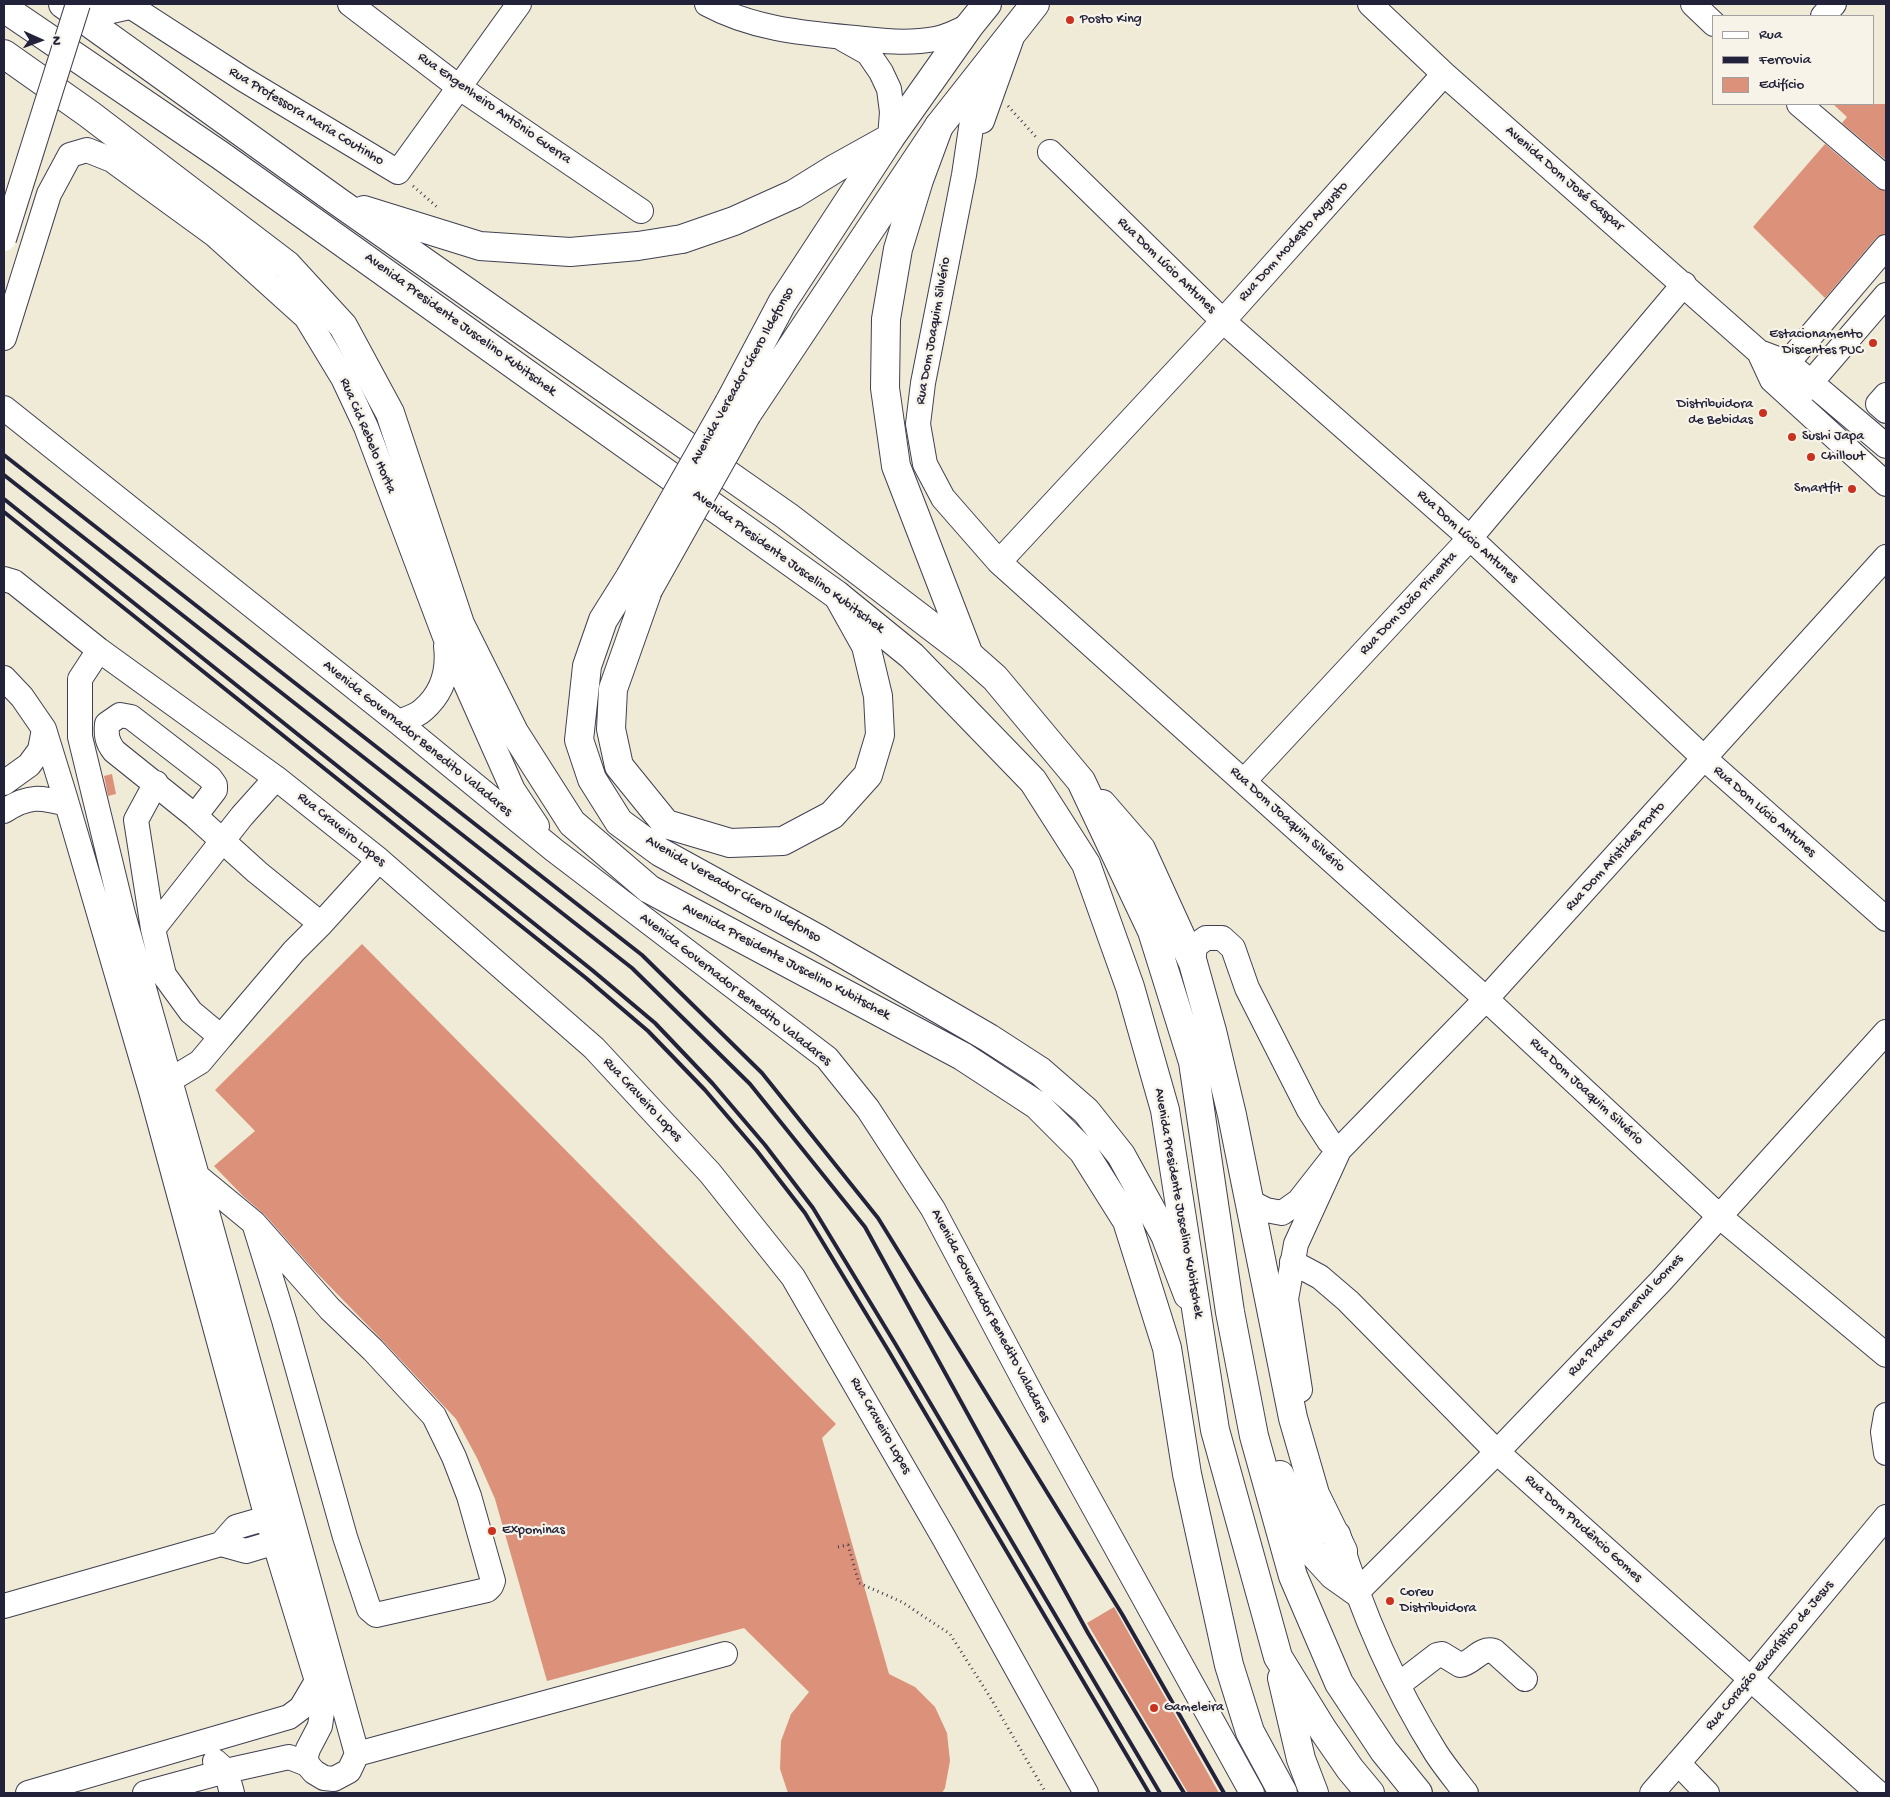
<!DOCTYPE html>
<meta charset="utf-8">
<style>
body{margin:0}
#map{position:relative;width:1890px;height:1797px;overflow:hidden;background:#f0ebd6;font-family:"Gochi Hand",sans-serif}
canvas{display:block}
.frame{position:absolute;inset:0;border:5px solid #22223b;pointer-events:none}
.legend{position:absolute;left:1712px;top:15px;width:162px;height:90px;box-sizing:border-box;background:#f7f3e8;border:1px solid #a29fa3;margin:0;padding:6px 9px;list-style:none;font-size:15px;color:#22223b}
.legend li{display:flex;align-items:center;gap:10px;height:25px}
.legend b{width:25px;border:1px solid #a29fa3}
.north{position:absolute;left:15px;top:15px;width:50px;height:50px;-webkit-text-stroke:4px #f7f3e8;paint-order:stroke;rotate:92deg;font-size:14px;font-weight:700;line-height:20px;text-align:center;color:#22223b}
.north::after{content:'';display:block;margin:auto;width:18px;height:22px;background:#22223b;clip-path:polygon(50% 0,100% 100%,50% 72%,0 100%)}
</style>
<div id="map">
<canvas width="1890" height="1797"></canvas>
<div class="frame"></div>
<ul class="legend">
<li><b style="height:6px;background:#fff"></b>Rua</li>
<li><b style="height:6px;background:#22223b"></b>Ferrovia</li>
<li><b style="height:14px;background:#db917a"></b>Edifício</li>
</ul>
<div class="north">N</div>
</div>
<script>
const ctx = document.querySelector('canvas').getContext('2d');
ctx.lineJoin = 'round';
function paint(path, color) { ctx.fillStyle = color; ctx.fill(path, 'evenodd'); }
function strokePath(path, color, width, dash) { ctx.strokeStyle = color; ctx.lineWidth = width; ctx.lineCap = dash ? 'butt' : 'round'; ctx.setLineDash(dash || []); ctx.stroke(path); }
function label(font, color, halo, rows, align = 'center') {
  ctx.font = font + ' "Gochi Hand",sans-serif'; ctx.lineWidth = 4.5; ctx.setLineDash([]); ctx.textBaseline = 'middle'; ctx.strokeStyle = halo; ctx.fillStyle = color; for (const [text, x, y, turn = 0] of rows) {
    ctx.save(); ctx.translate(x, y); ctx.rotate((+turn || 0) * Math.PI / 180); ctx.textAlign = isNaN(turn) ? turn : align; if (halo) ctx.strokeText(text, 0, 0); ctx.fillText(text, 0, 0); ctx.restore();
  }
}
paint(new Path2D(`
 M 1833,104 L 1886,104 L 1886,160 L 1842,123 L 1847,117 Z
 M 1825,144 L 1877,188 L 1886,191 L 1886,233 L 1876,238 L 1825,298 L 1753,227 Z
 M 112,774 L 116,794 L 108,796 L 104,776 Z
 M 362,944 L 836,1424 L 822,1438 L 889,1674 L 915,1687 L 935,1707 L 947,1733 L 950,1761 L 945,1788 L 942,1793 L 788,1793 L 780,1769 L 781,1741 L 791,1714 L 809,1692 L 744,1628 L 547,1681 L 495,1499 L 477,1458 L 456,1419 L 383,1341 L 312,1268 L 264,1214 L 243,1196 L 214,1166 L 255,1131 L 215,1090 Z
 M 1114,1607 L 1219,1793 L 1188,1793 L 1087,1623 Z`), '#db917a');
const minor = new Path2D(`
 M 127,4 L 243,79 L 398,172 L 519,4
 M 350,4 L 460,88 L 641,211
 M 707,4 C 753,29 803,33 855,38 C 881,41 908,44 935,39 C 947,37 959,31 970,25
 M 1370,4 L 1444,74 L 1759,352 L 1788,363 L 1886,446
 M 1693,4 L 1714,24
 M 1823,16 L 1834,4
 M 843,39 L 868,53 L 881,72 L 889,89 L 892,112 L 890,138
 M 979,74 L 964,175 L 923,383 L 918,424 L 925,464 L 943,498 L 999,562 L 1486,999 L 1719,1216 L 1886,1355
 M 1799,104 L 1886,178
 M 982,121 L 1011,40
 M 1050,152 L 1223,321 L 1470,538 L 1705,759 L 1886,919
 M 4,338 L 49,194 L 70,155 L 87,150 L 112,160 L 215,235 L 306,317 L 343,378 L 366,427 L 445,637 L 513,790 L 537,826
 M 1759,352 L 1772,380 L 1886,484
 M 1779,373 L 1886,247
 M 1801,394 L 1886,295
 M 1886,395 L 1878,404 L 1886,411
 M 4,408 L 398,722 L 554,850 L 827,1058 L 868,1109 L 933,1209 L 1034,1399 L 1252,1793
 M 999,562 L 1223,321 L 1444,74
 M 4,579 L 14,582 L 99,650 L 276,778 L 379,860 L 594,1048 L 710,1173 L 793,1277 L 944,1538 L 1086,1793
 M 4,678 L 22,697 L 44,729 L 65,797 L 151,1091 L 267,1518 L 317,1681 L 322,1712 L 320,1726 L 308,1749 L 306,1756 L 307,1764 L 314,1772 L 324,1778 L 334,1779 L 349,1771 L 357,1754 L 197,1176 L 123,914 L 80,737 L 80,679 L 99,650
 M 398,722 C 406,719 417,716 423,710 C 443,693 449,671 446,646
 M 1244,781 L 1470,538 L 1684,284
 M 4,783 L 29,765 L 40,750 L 44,729
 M 156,783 L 136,820 L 153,929 L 164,975 L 191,1012 L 221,1037 L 294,951 L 321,924 L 379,860
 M 4,811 C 29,795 40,797 67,804
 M 195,816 L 215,790 L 215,785 L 210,778 L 131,717 L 120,715 L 107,724 C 106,735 107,742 114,751 L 195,816 L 257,872 L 321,924
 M 153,929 L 242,816 L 276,778
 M 1193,963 L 1195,946 L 1206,938 L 1222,938 L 1233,948 L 1247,988 L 1309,1110 L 1329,1141 L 1339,1150 L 1299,1201 L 1282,1213 L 1266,1210 L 1250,1202
 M 157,1088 L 200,1062 L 221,1037
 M 196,1177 L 197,1176 L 254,1223 L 284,1320 L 345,1537 L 369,1609 L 376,1615 L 487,1590 L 491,1586 L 493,1581 L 469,1496 L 454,1457 L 434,1416 L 373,1350 L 330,1309 L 254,1223
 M 1292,1262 L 1320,1277 L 1348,1301 L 1497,1452 L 1878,1793
 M 1300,1390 L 1286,1299 L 1296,1244 L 1339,1150 L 1486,999 L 1886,557
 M 1886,1415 L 1883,1432 L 1886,1453
 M 267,1518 L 236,1527 L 221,1544 L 246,1551 L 289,1538
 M 1338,1534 C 1361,1610 1394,1686 1436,1753 C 1445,1767 1456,1780 1466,1793
 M 1357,1592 L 1497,1452 L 1661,1281 L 1886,1032
 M 4,1606 L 221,1544
 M 1398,1685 L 1437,1655 L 1442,1654 L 1460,1665 C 1473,1663 1480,1647 1494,1651 L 1525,1679
 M 357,1754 L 725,1654
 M 215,1761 L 226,1771 L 232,1793
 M 1678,1763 L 1707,1793
 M 28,1793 L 289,1717 L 301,1708 L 317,1681
 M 145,1793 L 226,1771 L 289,1757 L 307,1764
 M 1652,1793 L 1751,1679 L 1886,1517`);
const major = new Path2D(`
 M 4,54 L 89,114 L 287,265 L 343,326 L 390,413 L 460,624 L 514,732 L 572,823 L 649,889 L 962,1056 L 1037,1105 L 1083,1151 L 1127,1221 L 1167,1348 L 1187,1474 L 1229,1665 L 1250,1732 L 1283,1793
 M 729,403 L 782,303 L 890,138 L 970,25 L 987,4
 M 747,414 L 939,126 L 1035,4
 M 630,577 L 603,620 L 587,666 L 579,740 L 592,779 L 619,822 L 660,852 L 820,940 L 989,1038 L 1040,1071 L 1086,1111 L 1121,1155 L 1165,1235 L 1188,1295
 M 648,590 L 613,689 L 611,729 L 619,766 L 666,824 L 730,843 L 783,841 L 832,815 L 868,775 L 880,735 L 878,696 L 866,646 L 838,596`);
const highway = new Path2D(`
 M 63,4 L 340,203 L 787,516 L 969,655 L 995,678 L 1081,781 L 1152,931 L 1193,1062 L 1230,1312 L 1254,1436 L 1293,1576 L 1339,1683 L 1384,1751 L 1418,1793
 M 4,8 L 220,155 L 837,595 L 912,656 L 1033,781 L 1086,864 L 1130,987 L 1165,1110 L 1215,1430 L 1278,1657 L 1323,1730 L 1350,1769 L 1370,1793
 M 80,16 L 129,5
 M 939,126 L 919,180 L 898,249 L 886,319 L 885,388 L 896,466 L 969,655
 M 364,210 L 480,246 L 570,252 L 638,246 L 682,239 L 734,221 L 794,194 L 836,168 L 890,138
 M 1102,804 L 1141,849 L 1193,963 L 1212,1031 L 1232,1115 L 1293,1418 L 1315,1494 L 1343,1551
 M 1280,1475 L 1312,1552 L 1333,1575 L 1357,1592
 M 1282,1678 L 1301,1759 L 1314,1793`);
strokePath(minor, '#414052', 26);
strokePath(major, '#414052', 30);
strokePath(highway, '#414052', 30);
strokePath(new Path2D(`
 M 1008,106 L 1036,137
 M 413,186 L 437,207
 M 838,1547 L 848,1545 L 859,1583 L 902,1602 L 950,1634 L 990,1697 L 1046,1793`), '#414052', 3, [1, 4]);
strokePath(minor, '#fff', 24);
strokePath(major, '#fff', 28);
strokePath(highway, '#fff', 28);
strokePath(new Path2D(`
 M 4,455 L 642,955 L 762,1073 L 878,1218 L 1122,1614 L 1224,1793
 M 4,475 L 632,968 L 750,1084 L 865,1227 L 1088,1633 L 1184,1793
 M 4,499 L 592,970 L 655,1023 L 713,1084 L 765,1145 L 813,1208 L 896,1345 L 1160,1793
 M 4,512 L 586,978 L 648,1031 L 705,1090 L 757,1151 L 805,1213 L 888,1350 L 1149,1793`), '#22223b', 4);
const minorBridge = new Path2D(`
 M 4,239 L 78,4`);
const majorBridge = new Path2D(`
 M 630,577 L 729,403
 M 648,590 L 747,414`);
strokePath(minorBridge, '#414052', 26, []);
strokePath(majorBridge, '#414052', 30, []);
strokePath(minorBridge, '#fff', 24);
strokePath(majorBridge, '#fff', 28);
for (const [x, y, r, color] of [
 [1070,20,5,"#c8321e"],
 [1873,343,5,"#c8321e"],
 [1763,413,5,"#c8321e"],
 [1792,437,5,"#c8321e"],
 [1811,457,5,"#c8321e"],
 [1852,489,5,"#c8321e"],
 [492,1531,5,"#c8321e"],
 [1390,1601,5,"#c8321e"],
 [1154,1708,5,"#c8321e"]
]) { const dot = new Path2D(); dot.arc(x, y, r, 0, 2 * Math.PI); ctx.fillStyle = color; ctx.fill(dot); strokePath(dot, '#f7f3e8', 2); }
label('14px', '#22223b', '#f7f3e8', [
 ["Posto King",1080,20],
 ["Estacionamento",1863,335,"right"],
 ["Discentes PUC",1863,351,"right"],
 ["Distribuidora",1753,405,"right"],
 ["de Bebidas",1753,421,"right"],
 ["Sushi Japa",1802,437],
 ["Chillout",1821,457],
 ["Smartfit",1842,489,"right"],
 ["Expominas",502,1531],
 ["Coreu",1400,1593],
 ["Distribuidora",1400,1609],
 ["Gameleira",1164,1708]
], 'left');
label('14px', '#22223b', '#f7f3e8', [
 ["Rua Engenheiro Antônio Guerra",494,109,35],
 ["Rua Professora Maria Coutinho",306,117,31],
 ["Avenida Dom José Gaspar",1564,179,41],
 ["Rua Dom Modesto Augusto",1294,242,-48],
 ["Rua Dom Lúcio Antunes",1166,266,44],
 ["Avenida Presidente Juscelino Kubitschek",460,325,36],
 ["Rua Dom Joaquim Silvério",934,331,-80],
 ["Avenida Vereador Cícero Ildefonso",743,376,-61],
 ["Rua Cid Rebelo Horta",367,436,67],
 ["Rua Dom Lúcio Antunes",1467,537,42],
 ["Avenida Presidente Juscelino Kubitschek",788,562,36],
 ["Rua Dom João Pimenta",1409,604,-47],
 ["Avenida Governador Benedito Valadares",417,739,39],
 ["Rua Dom Lúcio Antunes",1764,812,41],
 ["Rua Dom Joaquim Silvério",1287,820,42],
 ["Rua Craveiro Lopes",341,830,39],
 ["Rua Dom Aristides Porto",1616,857,-48],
 ["Avenida Vereador Cícero Ildefonso",733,890,30],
 ["Avenida Presidente Juscelino Kubitschek",786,962,28],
 ["Avenida Governador Benedito Valadares",735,990,38],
 ["Rua Dom Joaquim Silvério",1586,1092,43],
 ["Rua Craveiro Lopes",642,1100,47],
 ["Avenida Presidente Juscelino Kubitschek",1178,1203,80],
 ["Avenida Governador Benedito Valadares",990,1316,62],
 ["Rua Padre Demerval Gomes",1626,1316,-47],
 ["Rua Craveiro Lopes",880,1426,60],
 ["Rua Dom Prudêncio Gomes",1583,1529,42],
 ["Rua Coração Eucarístico de Jesus",1770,1656,-50]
]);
</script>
